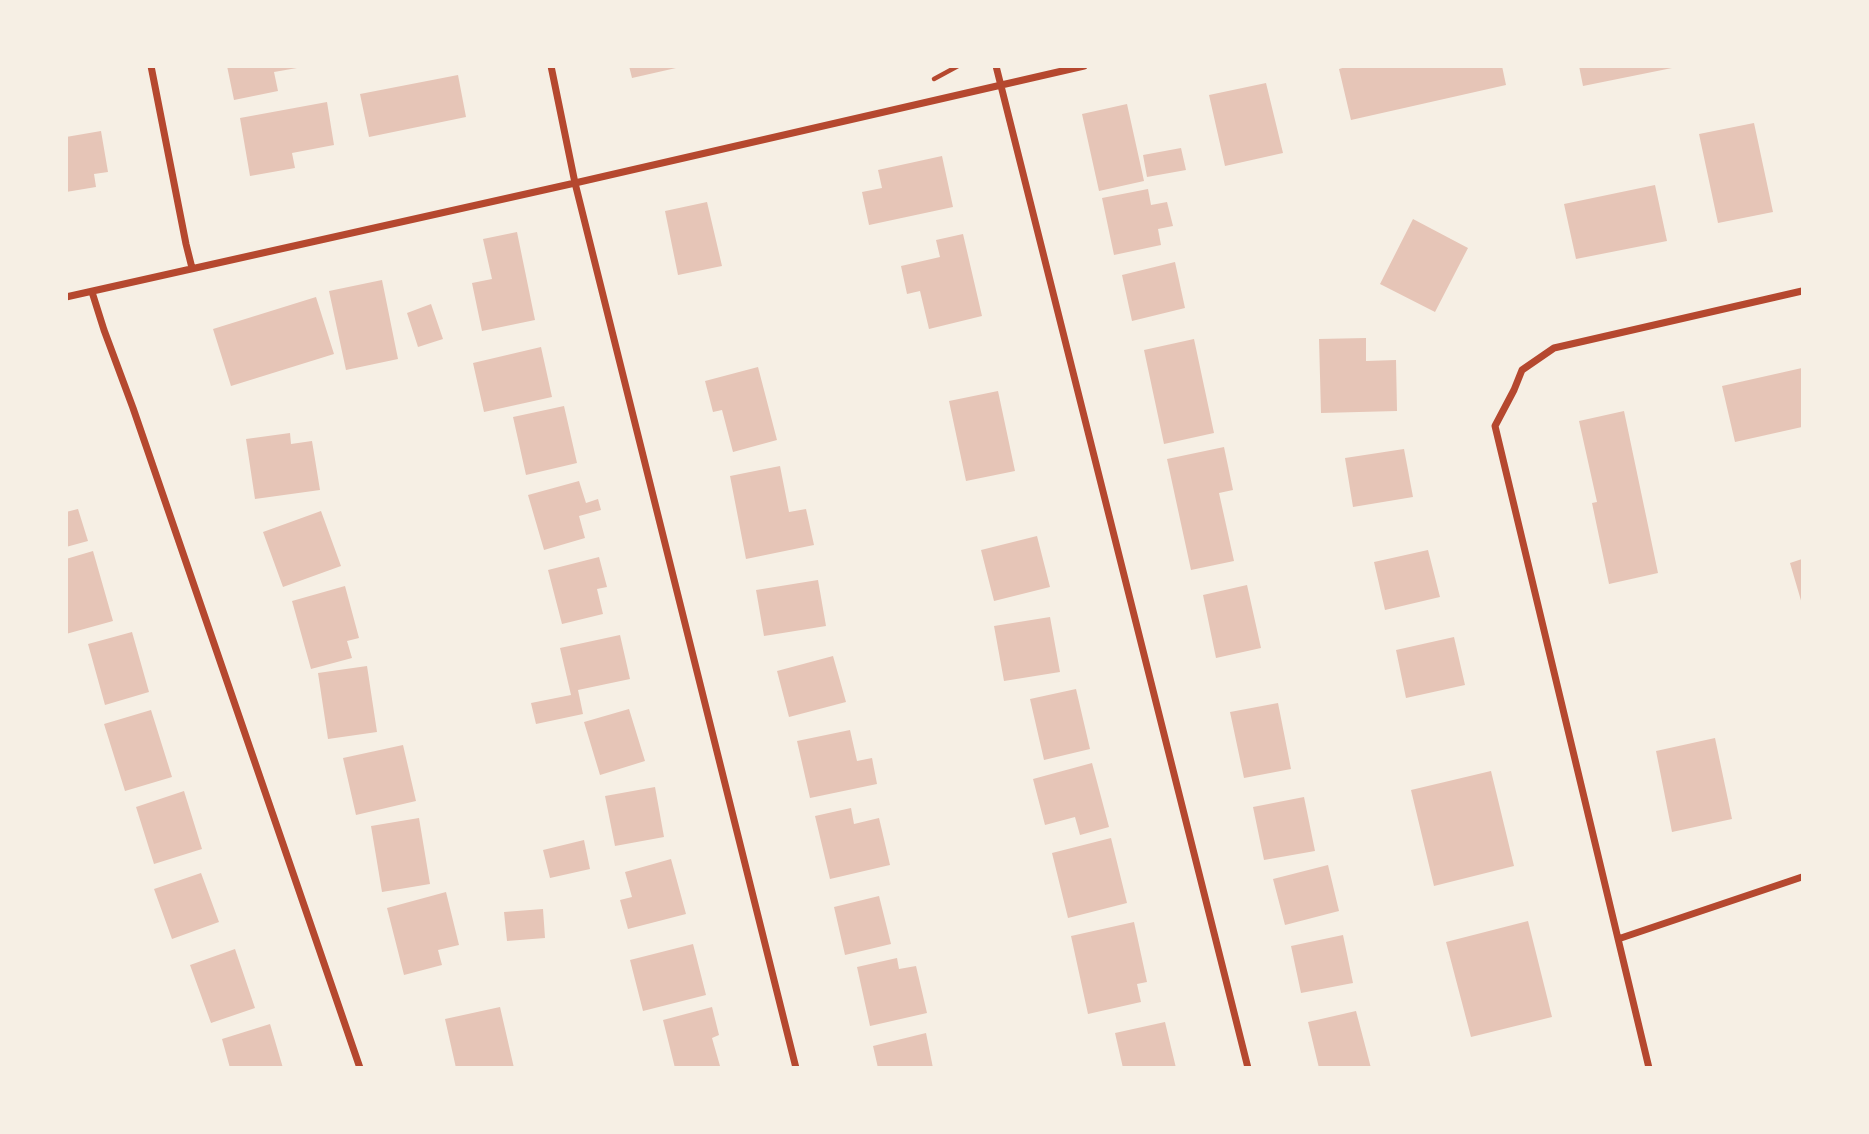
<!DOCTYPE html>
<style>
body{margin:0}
#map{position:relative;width:1869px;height:1134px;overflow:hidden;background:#f6efe4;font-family:"Archivo Narrow",sans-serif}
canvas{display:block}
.frame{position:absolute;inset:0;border:68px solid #f6efe4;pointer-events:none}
</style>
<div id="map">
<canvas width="1869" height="1134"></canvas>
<div class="frame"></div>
</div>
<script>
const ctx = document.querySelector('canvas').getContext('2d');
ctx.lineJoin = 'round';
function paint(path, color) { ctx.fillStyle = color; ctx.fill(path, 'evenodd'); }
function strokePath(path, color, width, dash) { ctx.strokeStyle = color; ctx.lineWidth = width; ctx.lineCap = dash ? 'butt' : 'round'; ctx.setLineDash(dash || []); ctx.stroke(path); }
paint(new Path2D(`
 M 227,66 L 297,66 L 297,68 L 274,72 L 278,91 L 234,100 Z
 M 629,66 L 676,66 L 676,68 L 632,78 Z
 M 1349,66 L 1502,66 L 1506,85 L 1351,120 L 1339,69 Z
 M 1579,66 L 1672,66 L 1672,68 L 1583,86 Z
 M 458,75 L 466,117 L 369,137 L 360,94 Z
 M 1266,83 L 1283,153 L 1225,166 L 1209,95 Z
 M 327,102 L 334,145 L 292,153 L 295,168 L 250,176 L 240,118 Z
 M 1127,104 L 1144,181 L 1099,191 L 1082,114 Z
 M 1754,123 L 1773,212 L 1718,223 L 1699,134 Z
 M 101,131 L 108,172 L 94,174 L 96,187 L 66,192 L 66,137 Z
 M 1181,148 L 1186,170 L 1147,177 L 1143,155 Z
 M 942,156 L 953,207 L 869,225 L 862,192 L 882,188 L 878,170 Z
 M 1655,185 L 1667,241 L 1576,259 L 1564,204 Z
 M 1148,189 L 1151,205 L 1167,202 L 1173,226 L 1158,229 L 1161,245 L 1114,255 L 1102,198 Z
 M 707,202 L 722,266 L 678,275 L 665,211 Z
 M 1413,219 L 1468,248 L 1435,312 L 1380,284 Z
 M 517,232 L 535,320 L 482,331 L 472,283 L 492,279 L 483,239 Z
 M 963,234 L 982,316 L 929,329 L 920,291 L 907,294 L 901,266 L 940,257 L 936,240 Z
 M 1175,262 L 1185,308 L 1132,321 L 1122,275 Z
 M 382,280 L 398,359 L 346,370 L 329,291 Z
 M 316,297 L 334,354 L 231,386 L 213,329 Z
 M 431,304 L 443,339 L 418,347 L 407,313 Z
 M 1366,338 L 1366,361 L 1396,360 L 1397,411 L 1321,413 L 1319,339 Z
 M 1194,339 L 1214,433 L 1164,444 L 1144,350 Z
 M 541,347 L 552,397 L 484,412 L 473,363 Z
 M 758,367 L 777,440 L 733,452 L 722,410 L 713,412 L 705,381 Z
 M 1802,368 L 1802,427 L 1735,442 L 1722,386 Z
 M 998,391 L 1015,471 L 966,481 L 949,401 Z
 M 564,406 L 577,463 L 526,475 L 513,417 Z
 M 1624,411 L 1658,573 L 1609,584 L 1592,503 L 1597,502 L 1579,421 Z
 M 290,433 L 291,444 L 312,441 L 320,490 L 255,499 L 246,439 Z
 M 1224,447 L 1233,490 L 1219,493 L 1234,561 L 1191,570 L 1167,459 Z
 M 1404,449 L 1413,497 L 1353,507 L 1345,458 Z
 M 780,466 L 789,512 L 806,509 L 814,545 L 746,559 L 730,476 Z
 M 579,481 L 586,503 L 598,499 L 601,510 L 579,516 L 585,538 L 544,550 L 528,495 Z
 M 78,509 L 88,541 L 66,547 L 66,512 Z
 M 321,511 L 341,566 L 283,587 L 263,532 Z
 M 1037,536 L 1050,587 L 994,601 L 981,550 Z
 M 1428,550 L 1440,597 L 1385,610 L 1374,562 Z
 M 93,551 L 113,621 L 66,634 L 66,559 Z
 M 599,557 L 607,587 L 597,589 L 603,614 L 562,624 L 548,570 Z
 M 1802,559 L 1802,604 L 1790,563 Z
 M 818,580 L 826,626 L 764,636 L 756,590 Z
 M 1247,585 L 1261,648 L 1216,658 L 1203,595 Z
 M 345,586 L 359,638 L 347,641 L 352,658 L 311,669 L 292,601 Z
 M 1050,617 L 1060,672 L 1004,681 L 994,626 Z
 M 132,632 L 149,692 L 105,705 L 88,644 Z
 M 620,635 L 630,679 L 578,690 L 583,714 L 536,724 L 531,703 L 571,695 L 560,648 Z
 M 1454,637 L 1465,685 L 1406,698 L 1396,650 Z
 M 833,656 L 846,702 L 789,717 L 777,671 Z
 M 367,666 L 377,732 L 328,739 L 318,673 Z
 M 1076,689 L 1090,749 L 1044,760 L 1030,699 Z
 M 1278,703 L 1291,769 L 1244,778 L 1230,712 Z
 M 629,709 L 645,761 L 600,775 L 584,722 Z
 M 151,710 L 172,777 L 125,791 L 104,724 Z
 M 850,730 L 857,761 L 872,758 L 877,784 L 810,798 L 797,741 Z
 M 1715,738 L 1732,819 L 1672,832 L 1656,751 Z
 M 403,745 L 416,801 L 356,815 L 343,758 Z
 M 1092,763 L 1109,827 L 1080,835 L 1075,817 L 1045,825 L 1033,779 Z
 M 1491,771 L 1514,866 L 1434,886 L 1411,790 Z
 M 655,787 L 664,837 L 615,846 L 605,796 Z
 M 184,791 L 202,849 L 154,864 L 136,807 Z
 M 1304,797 L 1315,851 L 1264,860 L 1253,807 Z
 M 851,808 L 854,824 L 879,818 L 890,865 L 830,879 L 815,816 Z
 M 419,818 L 430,884 L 382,892 L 371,826 Z
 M 1111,838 L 1127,903 L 1068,918 L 1052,853 Z
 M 584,840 L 590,869 L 550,878 L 543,850 Z
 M 671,859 L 686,914 L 628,929 L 620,900 L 632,897 L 625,872 Z
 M 1328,865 L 1339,911 L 1285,925 L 1273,879 Z
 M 201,873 L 219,922 L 172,939 L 154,889 Z
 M 446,892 L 459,945 L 438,950 L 442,965 L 404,975 L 387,908 Z
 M 879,896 L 891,944 L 845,955 L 834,907 Z
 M 543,909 L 545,938 L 507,941 L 504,912 Z
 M 1528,921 L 1552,1017 L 1471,1037 L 1446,942 Z
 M 1134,922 L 1147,982 L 1137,984 L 1141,1002 L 1088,1014 L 1071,936 Z
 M 1343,935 L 1353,983 L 1301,993 L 1291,946 Z
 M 693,944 L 706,995 L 643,1011 L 630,960 Z
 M 235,949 L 255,1008 L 211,1023 L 190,965 Z
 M 897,958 L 899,969 L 916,966 L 927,1013 L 870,1026 L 857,967 Z
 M 500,1007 L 514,1068 L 456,1068 L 445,1019 Z
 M 712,1007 L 719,1035 L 712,1038 L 720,1066 L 714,1068 L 675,1068 L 663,1020 Z
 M 1356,1011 L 1371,1068 L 1319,1068 L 1308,1022 Z
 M 1165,1022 L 1176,1068 L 1123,1068 L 1115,1033 Z
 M 270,1024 L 283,1068 L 230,1068 L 222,1039 Z
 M 926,1033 L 933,1068 L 878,1068 L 873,1046 Z`), '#e6c5b7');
strokePath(new Path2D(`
 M 934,79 L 958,66`), '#b5482f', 4.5);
strokePath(new Path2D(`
 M 151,66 L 186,244 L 192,268
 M 551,66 L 575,183 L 796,1068
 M 996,66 L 1248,1068
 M 92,292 L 104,330 L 133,408 L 360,1068
 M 66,297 L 575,183 L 1084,66
 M 1618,939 L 1802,877
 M 1649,1068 L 1495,426 L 1514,390 L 1522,370 L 1554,348 L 1802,291`), '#b5482f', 7);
</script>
